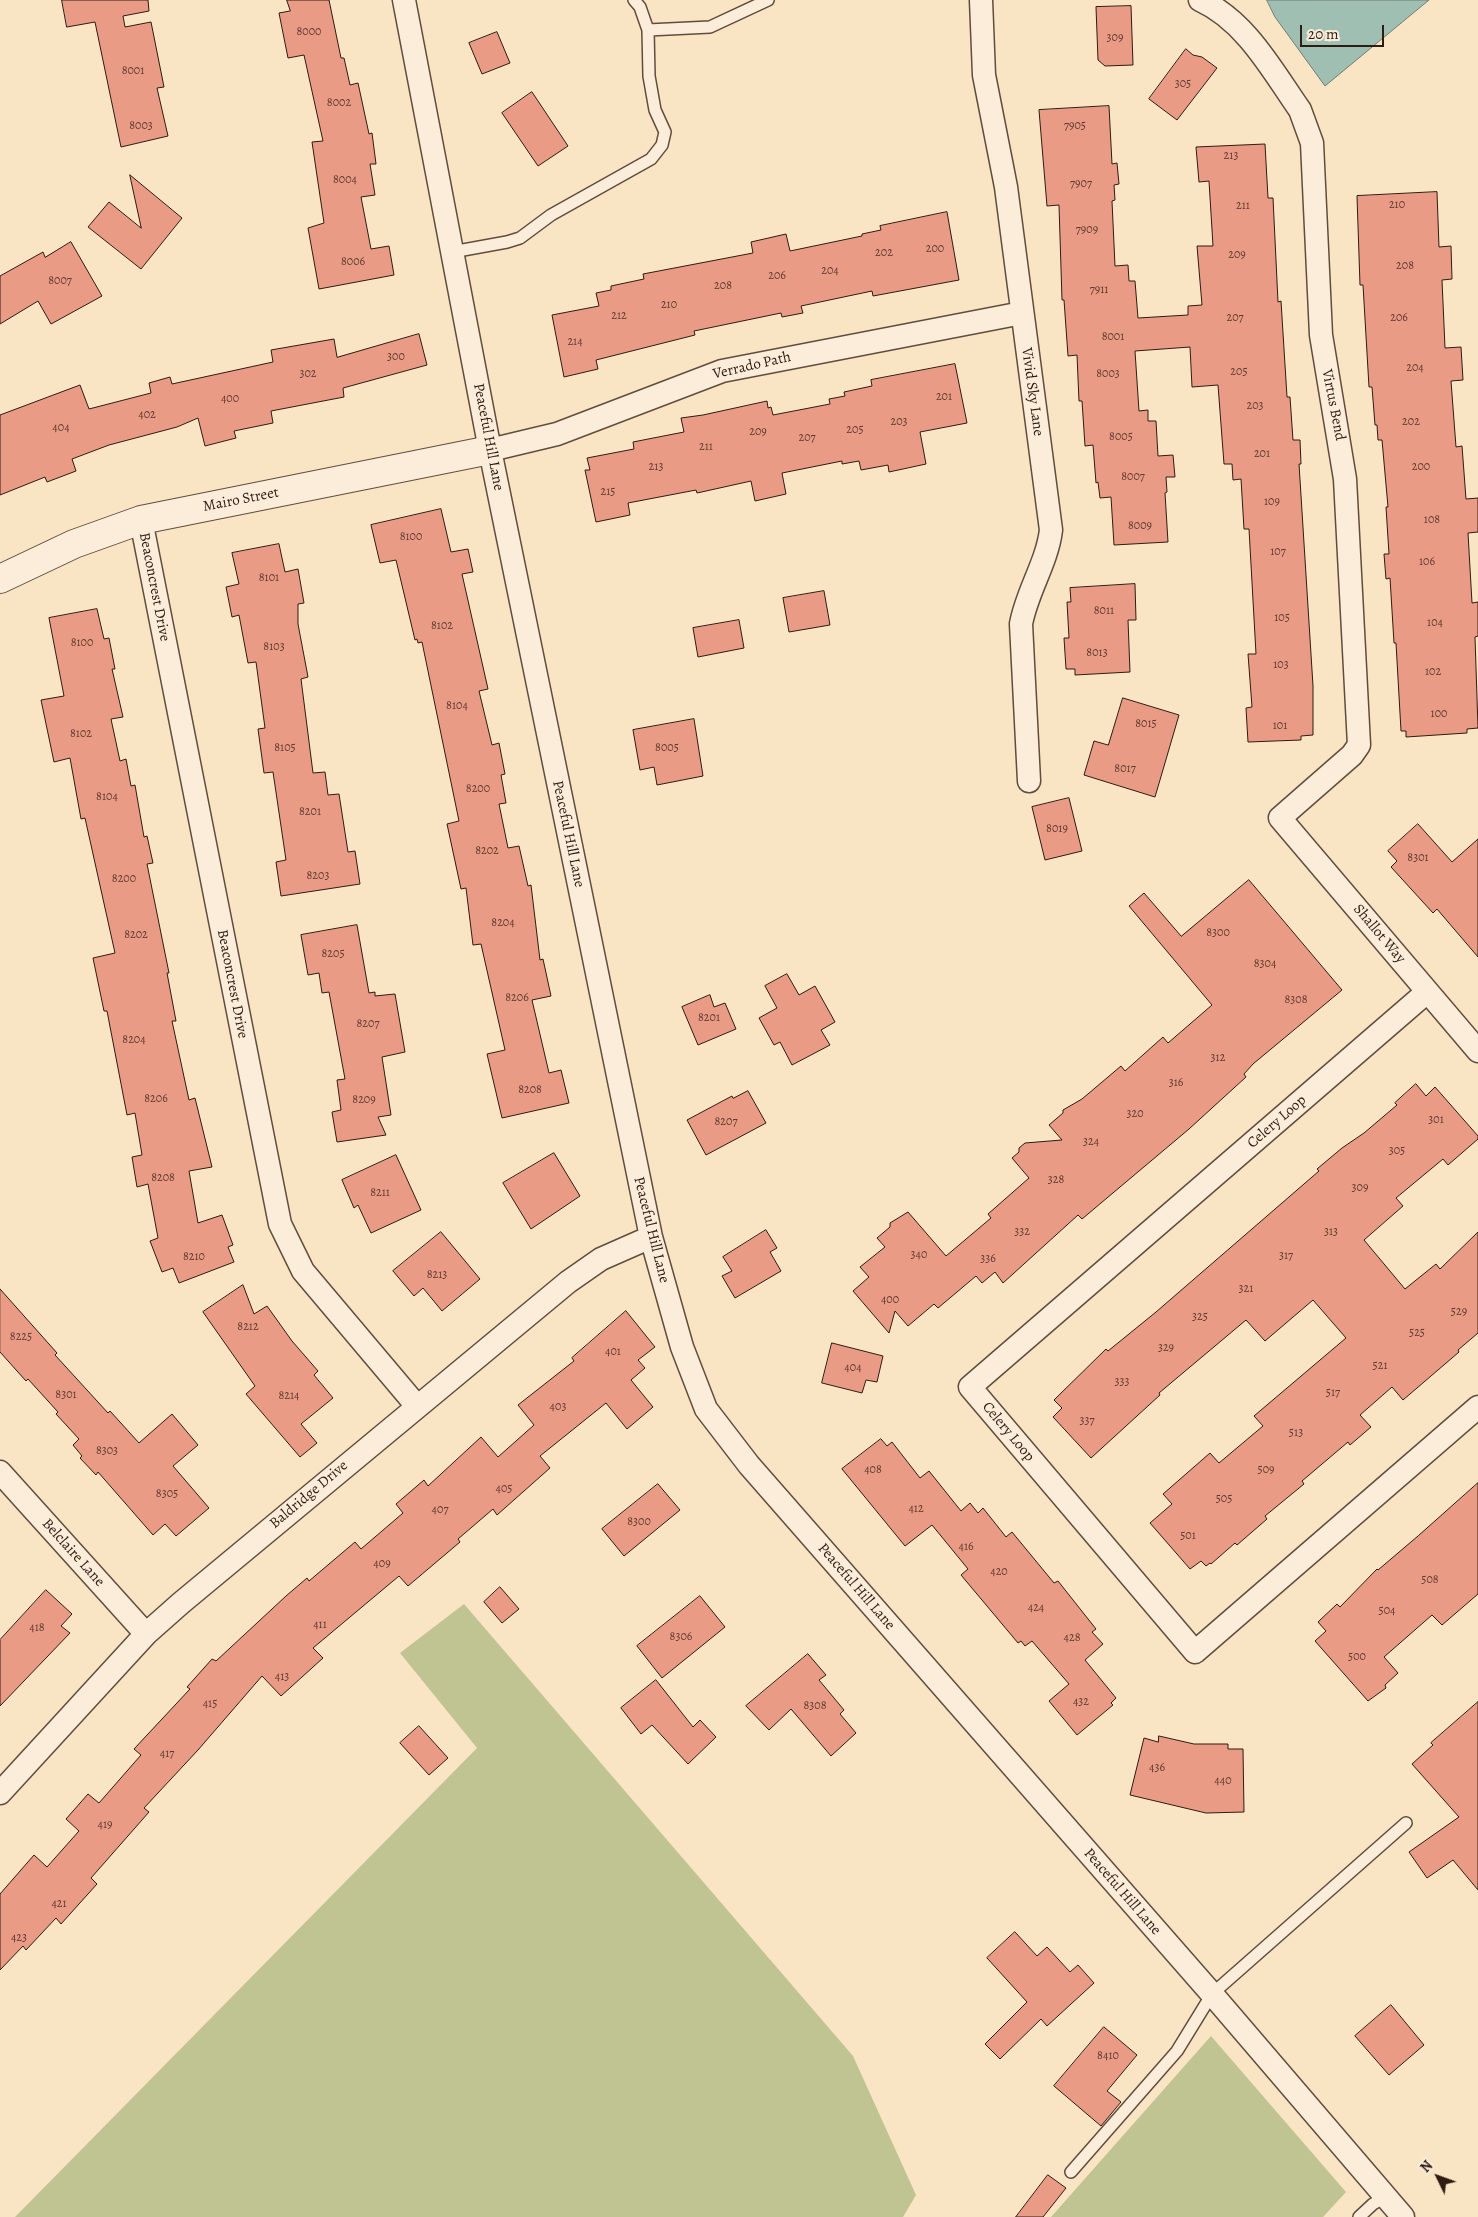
<!DOCTYPE html>
<style>
body{margin:0}
#map{position:relative;width:1478px;height:2217px;overflow:hidden;background:#f9e4c4;font-family:Alegreya,serif}
canvas{display:block}
.north{position:absolute;left:1413px;top:2152px;width:50px;height:50px;-webkit-text-stroke:4px #fbedd9;paint-order:stroke;rotate:312deg;font-size:14px;font-weight:700;line-height:20px;text-align:center;color:#2e1b12}
.north::after{content:'';display:block;margin:auto;width:18px;height:22px;background:#2e1b12;clip-path:polygon(50% 0,100% 100%,50% 72%,0 100%)}
.scale{position:absolute;left:1300px;top:25px;width:84px;height:22px;box-sizing:border-box;border:2px solid #2e1b12;border-top:0;padding-left:6px;font-size:15px;line-height:18px;white-space:nowrap;color:#2e1b12;-webkit-text-stroke:4px #fbedd9;paint-order:stroke}
</style>
<div id="map">
<canvas width="1478" height="2217"></canvas>
<div class="north">N</div>
<div class="scale">20 m</div>
</div>
<script>
const ctx = document.querySelector('canvas').getContext('2d');
ctx.lineJoin = 'round';
function paint(path, color) { ctx.fillStyle = color; ctx.fill(path, 'evenodd'); }
function strokePath(path, color, width, dash) { ctx.strokeStyle = color; ctx.lineWidth = width; ctx.lineCap = dash ? 'butt' : 'round'; ctx.setLineDash(dash || []); ctx.stroke(path); }
function label(font, color, halo, rows, align = 'center') {
  ctx.font = font + ' Alegreya,serif'; ctx.lineWidth = 4; ctx.setLineDash([]); ctx.textBaseline = 'middle'; ctx.strokeStyle = halo; ctx.fillStyle = color; for (const [text, x, y, turn = 0] of rows) {
    ctx.save(); ctx.translate(x, y); ctx.rotate((+turn || 0) * Math.PI / 180); ctx.textAlign = isNaN(turn) ? turn : align; if (halo) ctx.strokeText(text, 0, 0); ctx.fillText(text, 0, 0); ctx.restore();
  }
}
paint(new Path2D(`
 M 464,1604 L 853,2056 L 916,2195 L 903,2217 L 15,2217 L 477,1748 L 400,1653 Z
 M 1211,2036 L 1346,2192 L 1323,2217 L 1051,2217 Z`), '#c0c492');
const water = new Path2D(`
 M 1267,0 L 1429,0 L 1325,86 L 1275,17 Z`);
paint(water, '#9ebfb2');
strokePath(water, '#717d72', 1);
const building = new Path2D(`
 M 62,0 L 148,0 L 149,11 L 123,16 L 125,27 L 151,22 L 164,87 L 157,88 L 168,136 L 121,147 L 95,22 L 67,27 Z
 M 287,0 L 329,0 L 341,58 L 344,58 L 350,85 L 358,83 L 369,134 L 372,133 L 376,164 L 370,164 L 375,195 L 361,197 L 371,249 L 389,246 L 394,275 L 319,289 L 308,228 L 324,223 L 312,142 L 323,141 L 304,55 L 288,58 L 279,13 L 290,11 Z
 M 1131,6 L 1133,65 L 1105,66 L 1098,60 L 1096,7 Z
 M 497,32 L 510,63 L 482,74 L 469,43 Z
 M 1186,49 L 1193,55 L 1202,57 L 1217,68 L 1177,120 L 1149,99 Z
 M 532,92 L 568,146 L 538,166 L 502,113 Z
 M 1109,106 L 1112,164 L 1117,163 L 1119,184 L 1114,185 L 1115,200 L 1112,201 L 1115,266 L 1128,265 L 1129,281 L 1135,281 L 1138,318 L 1188,315 L 1188,306 L 1202,305 L 1197,246 L 1213,246 L 1209,181 L 1199,182 L 1196,147 L 1265,144 L 1268,198 L 1273,198 L 1278,302 L 1281,301 L 1287,397 L 1290,397 L 1293,440 L 1300,440 L 1301,464 L 1299,464 L 1313,686 L 1313,735 L 1301,736 L 1301,740 L 1248,742 L 1246,708 L 1252,707 L 1248,654 L 1256,654 L 1249,529 L 1244,529 L 1241,479 L 1233,480 L 1232,464 L 1224,464 L 1218,385 L 1192,387 L 1190,347 L 1135,351 L 1139,411 L 1148,410 L 1148,421 L 1156,421 L 1158,456 L 1173,455 L 1175,477 L 1166,477 L 1167,492 L 1165,493 L 1168,542 L 1114,545 L 1111,497 L 1100,498 L 1098,482 L 1096,483 L 1093,445 L 1085,446 L 1082,401 L 1079,401 L 1077,355 L 1068,356 L 1064,300 L 1062,300 L 1059,205 L 1047,206 L 1039,110 Z
 M 130,175 L 182,218 L 141,269 L 88,227 L 109,202 L 141,228 Z
 M 1437,192 L 1439,247 L 1451,246 L 1452,279 L 1442,280 L 1445,348 L 1461,347 L 1463,380 L 1451,381 L 1456,447 L 1462,446 L 1466,499 L 1478,498 L 1478,532 L 1468,533 L 1472,603 L 1478,602 L 1478,636 L 1475,637 L 1478,728 L 1467,729 L 1467,733 L 1406,737 L 1406,731 L 1401,731 L 1396,643 L 1394,643 L 1390,578 L 1386,579 L 1384,554 L 1389,554 L 1386,507 L 1388,507 L 1382,440 L 1378,440 L 1377,425 L 1375,425 L 1372,387 L 1369,387 L 1363,285 L 1360,285 L 1357,196 Z
 M 947,212 L 959,280 L 873,296 L 872,291 L 801,306 L 803,313 L 782,317 L 781,313 L 694,331 L 695,335 L 596,360 L 598,369 L 564,377 L 552,315 L 599,306 L 596,293 L 611,290 L 611,286 L 644,279 L 643,274 L 753,253 L 751,242 L 786,234 L 790,251 L 862,236 L 862,234 L 881,230 L 880,226 Z
 M 71,242 L 102,296 L 51,324 L 38,301 L 0,324 L 0,276 L 43,252 L 45,257 Z
 M 419,334 L 427,365 L 343,388 L 344,397 L 271,411 L 273,423 L 234,431 L 236,438 L 205,446 L 198,418 L 177,427 L 109,445 L 72,459 L 76,471 L 47,482 L 45,477 L 0,495 L 0,415 L 80,385 L 89,409 L 151,393 L 149,383 L 170,377 L 172,384 L 273,362 L 271,350 L 334,339 L 337,357 Z
 M 955,364 L 967,423 L 920,432 L 926,464 L 889,472 L 888,465 L 861,470 L 859,461 L 842,464 L 842,461 L 782,473 L 786,494 L 755,501 L 751,481 L 697,493 L 696,490 L 628,503 L 630,515 L 596,522 L 585,470 L 590,470 L 587,458 L 634,449 L 633,442 L 684,432 L 681,418 L 703,415 L 767,401 L 768,408 L 771,407 L 773,415 L 830,404 L 829,399 L 845,396 L 844,392 L 872,386 L 871,380 Z
 M 441,509 L 451,552 L 468,549 L 473,572 L 462,574 L 488,689 L 479,691 L 492,745 L 499,743 L 505,774 L 501,775 L 506,803 L 499,804 L 508,848 L 519,846 L 528,886 L 531,885 L 540,960 L 543,959 L 551,996 L 532,1000 L 549,1073 L 561,1070 L 569,1103 L 502,1118 L 487,1054 L 505,1050 L 481,944 L 473,945 L 466,888 L 461,889 L 447,824 L 459,821 L 422,642 L 418,643 L 417,639 L 415,640 L 396,560 L 380,563 L 371,525 Z
 M 279,544 L 285,572 L 298,569 L 304,603 L 298,604 L 298,624 L 308,677 L 301,679 L 313,773 L 325,772 L 328,795 L 339,794 L 348,852 L 355,851 L 360,884 L 281,896 L 276,862 L 286,860 L 273,772 L 264,773 L 258,729 L 265,728 L 256,662 L 248,663 L 239,615 L 232,617 L 226,587 L 239,584 L 232,553 Z
 M 1135,584 L 1136,620 L 1128,620 L 1130,672 L 1075,675 L 1075,669 L 1066,669 L 1064,638 L 1069,638 L 1067,602 L 1071,602 L 1070,588 Z
 M 824,591 L 830,625 L 789,632 L 783,598 Z
 M 97,609 L 104,639 L 109,638 L 115,669 L 112,669 L 123,717 L 111,719 L 120,761 L 126,759 L 131,786 L 135,785 L 144,837 L 147,836 L 153,863 L 147,864 L 169,973 L 167,973 L 176,1021 L 172,1021 L 189,1100 L 195,1098 L 212,1167 L 189,1171 L 198,1223 L 222,1215 L 233,1245 L 228,1247 L 234,1262 L 179,1283 L 173,1268 L 162,1272 L 150,1241 L 158,1238 L 148,1184 L 137,1187 L 132,1157 L 142,1155 L 135,1113 L 127,1115 L 107,1011 L 104,1011 L 93,958 L 115,953 L 85,818 L 81,819 L 70,758 L 54,762 L 41,700 L 64,696 L 49,618 Z
 M 739,620 L 744,648 L 698,657 L 693,628 Z
 M 1123,698 L 1179,715 L 1155,797 L 1084,775 L 1094,741 L 1108,745 Z
 M 694,719 L 703,776 L 657,785 L 654,767 L 640,770 L 633,730 Z
 M 1069,798 L 1082,851 L 1045,860 L 1032,807 Z
 M 1418,824 L 1452,862 L 1478,839 L 1478,957 L 1437,909 L 1433,913 L 1391,867 L 1397,861 L 1388,851 Z
 M 1249,880 L 1342,990 L 1253,1064 L 1244,1074 L 1246,1077 L 1189,1129 L 1082,1219 L 1078,1215 L 1003,1283 L 995,1272 L 982,1283 L 976,1276 L 938,1308 L 934,1304 L 908,1326 L 895,1311 L 889,1333 L 853,1291 L 869,1277 L 860,1267 L 885,1247 L 877,1238 L 890,1227 L 890,1223 L 908,1212 L 946,1256 L 991,1218 L 988,1214 L 1029,1178 L 1012,1158 L 1019,1152 L 1019,1148 L 1025,1143 L 1062,1140 L 1049,1125 L 1063,1113 L 1063,1110 L 1082,1099 L 1121,1066 L 1125,1071 L 1163,1037 L 1168,1043 L 1212,1005 L 1129,906 L 1144,893 L 1181,936 Z
 M 357,925 L 369,993 L 375,992 L 375,996 L 395,994 L 405,1052 L 382,1057 L 391,1115 L 378,1117 L 386,1135 L 337,1142 L 332,1112 L 341,1110 L 337,1080 L 345,1079 L 329,992 L 322,993 L 319,973 L 308,975 L 301,935 Z
 M 787,974 L 799,995 L 815,986 L 835,1022 L 821,1030 L 830,1045 L 792,1065 L 780,1042 L 774,1045 L 759,1018 L 777,1008 L 765,986 Z
 M 710,995 L 714,1007 L 725,1003 L 736,1029 L 698,1045 L 682,1007 Z
 M 1416,1084 L 1426,1096 L 1435,1087 L 1478,1136 L 1478,1139 L 1448,1165 L 1443,1159 L 1396,1198 L 1403,1206 L 1364,1240 L 1405,1289 L 1436,1264 L 1440,1269 L 1478,1232 L 1478,1333 L 1458,1350 L 1459,1352 L 1403,1400 L 1392,1387 L 1360,1415 L 1371,1427 L 1350,1445 L 1348,1442 L 1302,1481 L 1304,1484 L 1265,1516 L 1267,1519 L 1237,1545 L 1235,1543 L 1211,1564 L 1210,1563 L 1206,1566 L 1201,1561 L 1190,1569 L 1150,1523 L 1172,1504 L 1163,1494 L 1210,1453 L 1219,1463 L 1263,1426 L 1254,1416 L 1346,1338 L 1313,1300 L 1265,1341 L 1246,1320 L 1159,1393 L 1160,1395 L 1091,1458 L 1053,1417 L 1062,1408 L 1054,1400 L 1106,1349 L 1108,1351 L 1156,1312 L 1319,1171 L 1317,1169 L 1342,1148 L 1364,1133 L 1397,1105 L 1395,1103 Z
 M 748,1091 L 766,1123 L 706,1155 L 687,1120 L 732,1096 L 733,1098 Z
 M 554,1153 L 580,1196 L 531,1229 L 503,1183 Z
 M 396,1155 L 421,1210 L 371,1233 L 358,1205 L 354,1208 L 342,1180 Z
 M 766,1230 L 777,1248 L 770,1252 L 781,1271 L 735,1298 L 722,1276 L 732,1271 L 723,1257 Z
 M 441,1232 L 480,1279 L 442,1311 L 423,1288 L 414,1296 L 393,1271 Z
 M 243,1285 L 254,1314 L 267,1306 L 292,1341 L 318,1371 L 314,1375 L 333,1398 L 301,1424 L 317,1443 L 300,1457 L 246,1394 L 255,1386 L 203,1312 Z
 M 0,1289 L 57,1353 L 55,1355 L 108,1413 L 110,1411 L 139,1443 L 172,1414 L 198,1445 L 173,1466 L 209,1508 L 176,1536 L 165,1524 L 153,1535 L 98,1472 L 96,1475 L 80,1458 L 82,1456 L 73,1445 L 79,1439 L 56,1414 L 58,1412 L 28,1379 L 26,1381 L 0,1352 Z
 M 626,1311 L 655,1347 L 638,1360 L 645,1368 L 631,1380 L 653,1407 L 627,1429 L 606,1403 L 540,1456 L 550,1468 L 497,1515 L 493,1509 L 458,1539 L 460,1542 L 408,1586 L 399,1576 L 313,1648 L 323,1658 L 281,1696 L 262,1676 L 198,1750 L 144,1808 L 149,1812 L 91,1878 L 97,1884 L 61,1924 L 56,1918 L 26,1950 L 23,1946 L 0,1970 L 0,1894 L 34,1855 L 47,1867 L 79,1831 L 66,1819 L 88,1794 L 99,1803 L 141,1755 L 134,1749 L 190,1689 L 187,1687 L 212,1659 L 216,1661 L 286,1596 L 307,1578 L 309,1581 L 355,1542 L 361,1549 L 403,1513 L 396,1504 L 424,1480 L 428,1486 L 481,1437 L 498,1457 L 534,1425 L 518,1405 L 574,1361 L 572,1358 Z
 M 832,1343 L 883,1356 L 877,1382 L 866,1380 L 862,1393 L 822,1383 Z
 M 881,1439 L 887,1446 L 892,1442 L 920,1478 L 929,1471 L 961,1511 L 970,1503 L 978,1513 L 983,1508 L 1006,1537 L 1012,1532 L 1054,1583 L 1058,1581 L 1096,1629 L 1092,1632 L 1103,1644 L 1085,1660 L 1116,1698 L 1111,1703 L 1113,1705 L 1077,1735 L 1049,1701 L 1069,1684 L 1032,1641 L 1025,1646 L 1021,1641 L 1018,1643 L 961,1575 L 968,1569 L 932,1525 L 905,1546 L 842,1469 Z
 M 1478,1483 L 1478,1594 L 1442,1625 L 1432,1615 L 1384,1657 L 1398,1673 L 1385,1685 L 1386,1688 L 1368,1701 L 1315,1641 L 1326,1631 L 1318,1622 L 1337,1604 L 1340,1607 L 1377,1569 L 1378,1570 L 1418,1536 Z
 M 658,1484 L 680,1510 L 624,1556 L 602,1529 Z
 M 500,1587 L 519,1609 L 502,1623 L 484,1602 Z
 M 46,1590 L 72,1614 L 61,1626 L 70,1633 L 0,1706 L 0,1640 Z
 M 700,1596 L 725,1627 L 662,1678 L 637,1646 Z
 M 808,1654 L 826,1675 L 819,1680 L 844,1710 L 840,1714 L 856,1733 L 831,1756 L 791,1709 L 769,1730 L 746,1706 Z
 M 656,1680 L 693,1727 L 700,1720 L 716,1737 L 688,1764 L 652,1725 L 641,1734 L 621,1708 Z
 M 1478,1702 L 1478,1890 L 1453,1860 L 1427,1878 L 1409,1852 L 1459,1817 L 1412,1764 L 1433,1745 L 1431,1743 Z
 M 419,1726 L 448,1758 L 429,1775 L 400,1743 Z
 M 1159,1736 L 1194,1744 L 1228,1744 L 1228,1749 L 1243,1749 L 1244,1812 L 1206,1813 L 1130,1795 L 1144,1738 L 1158,1742 Z
 M 1015,1932 L 1037,1956 L 1047,1947 L 1070,1972 L 1078,1965 L 1094,1983 L 1047,2026 L 1041,2019 L 1000,2059 L 985,2044 L 1027,2002 L 987,1958 Z
 M 1391,2005 L 1424,2045 L 1389,2075 L 1355,2036 Z
 M 1104,2027 L 1137,2055 L 1107,2091 L 1121,2102 L 1101,2126 L 1054,2086 Z
 M 1048,2175 L 1066,2188 L 1043,2217 L 1016,2217 Z`);
paint(building, '#ea9b85');
strokePath(building, '#2e1b12', 1);
const service = new Path2D(`
 M 648,30 L 710,27 L 768,0
 M 452,252 L 507,242 L 520,238 L 551,215 L 651,159 L 662,145 L 665,132 L 655,110 L 649,76 L 648,30 L 640,7 L 634,0
 M 1071,2172 L 1177,2051 L 1212,1994 L 1406,1823
 M 1359,2217 L 1373,2204 L 1385,2197`);
const minor = new Path2D(`
 M 404,0 L 490,450 L 651,1237 L 682,1347 L 706,1409 L 749,1465 L 1212,1994 L 1403,2217
 M 981,0 L 984,75 L 1006,187 L 1051,530 C 1047,563 1027,591 1021,624 L 1029,781
 M 1200,0 C 1246,21 1272,70 1300,110 L 1312,143 L 1321,335 L 1345,479 L 1359,745 L 1352,755 L 1280,818 L 1478,1051
 M 490,450 L 557,434 L 722,371 L 1022,313
 M 141,520 L 280,1224 L 303,1271 L 416,1405
 M 1427,992 L 970,1387 L 1195,1652 L 1478,1407
 M 0,1472 L 146,1634
 M 0,1793 L 146,1634 L 181,1603 L 568,1282 L 601,1259 L 651,1237`);
const tertiary = new Path2D(`
 M 0,579 L 74,544 L 141,520 L 490,450`);
strokePath(service, '#614d3e', 14);
strokePath(minor, '#614d3e', 25);
strokePath(tertiary, '#614d3e', 30);
strokePath(service, '#fbedd9', 11);
strokePath(minor, '#fbedd9', 22);
strokePath(tertiary, '#fbedd9', 28);
label('12px', '#5d3b2f', null, [
 ["8000",309,32],
 ["309",1115,38],
 ["8001",133,71],
 ["305",1183,84],
 ["8002",339,103],
 ["8003",141,126],
 ["7905",1075,126],
 ["213",1231,156],
 ["8004",345,180],
 ["7907",1081,184],
 ["210",1397,205],
 ["211",1243,206],
 ["7909",1087,230],
 ["200",935,249],
 ["202",884,253],
 ["209",1237,255],
 ["8006",353,262],
 ["208",1405,266],
 ["204",830,271],
 ["206",777,276],
 ["8007",60,281],
 ["208",723,286],
 ["7911",1099,290],
 ["210",669,305],
 ["212",619,316],
 ["207",1235,318],
 ["206",1399,318],
 ["8001",1113,337],
 ["214",575,342],
 ["300",396,357],
 ["204",1415,368],
 ["205",1239,372],
 ["302",308,374],
 ["8003",1108,374],
 ["201",944,397],
 ["400",230,399],
 ["203",1255,406],
 ["402",147,415],
 ["203",899,422],
 ["202",1411,422],
 ["404",61,428],
 ["205",855,430],
 ["209",758,432],
 ["8005",1121,437],
 ["207",807,438],
 ["211",706,447],
 ["201",1262,454],
 ["213",656,467],
 ["200",1421,467],
 ["8007",1133,477],
 ["215",608,492],
 ["109",1272,502],
 ["108",1432,520],
 ["8009",1140,526],
 ["8100",411,537],
 ["107",1278,552],
 ["106",1427,562],
 ["8101",269,578],
 ["8011",1104,611],
 ["105",1282,618],
 ["104",1435,623],
 ["8102",442,626],
 ["8100",82,643],
 ["8103",274,647],
 ["8013",1097,653],
 ["103",1281,665],
 ["102",1433,672],
 ["8104",457,706],
 ["100",1439,714],
 ["8015",1146,724],
 ["101",1280,726],
 ["8102",81,734],
 ["8105",285,748],
 ["8005",667,748],
 ["8017",1125,769],
 ["8200",478,789],
 ["8104",107,797],
 ["8201",310,812],
 ["8019",1057,829],
 ["8202",487,851],
 ["8301",1418,858],
 ["8203",318,876],
 ["8200",124,879],
 ["8204",503,923],
 ["8300",1218,933],
 ["8202",136,935],
 ["8205",333,954],
 ["8304",1265,964],
 ["8206",517,998],
 ["8308",1296,1000],
 ["8201",709,1018],
 ["8207",368,1024],
 ["8204",134,1040],
 ["312",1218,1058],
 ["316",1176,1083],
 ["8208",530,1090],
 ["8206",156,1099],
 ["8209",364,1100],
 ["320",1135,1114],
 ["301",1436,1120],
 ["8207",726,1122],
 ["324",1091,1142],
 ["305",1397,1151],
 ["8208",163,1178],
 ["328",1056,1180],
 ["309",1360,1188],
 ["8211",380,1193],
 ["332",1022,1232],
 ["313",1331,1232],
 ["340",919,1255],
 ["317",1286,1256],
 ["8210",194,1257],
 ["336",988,1259],
 ["8213",437,1275],
 ["321",1246,1289],
 ["400",890,1300],
 ["529",1459,1312],
 ["325",1200,1317],
 ["8212",248,1327],
 ["525",1417,1333],
 ["8225",21,1337],
 ["329",1166,1348],
 ["401",613,1352],
 ["521",1380,1366],
 ["404",853,1368],
 ["333",1122,1382],
 ["517",1333,1393],
 ["8301",66,1395],
 ["8214",289,1396],
 ["403",558,1407],
 ["337",1087,1421],
 ["513",1296,1433],
 ["8303",107,1451],
 ["408",873,1470],
 ["509",1266,1470],
 ["405",504,1489],
 ["8305",167,1494],
 ["505",1224,1499],
 ["412",916,1509],
 ["407",440,1510],
 ["8300",639,1522],
 ["501",1188,1536],
 ["416",966,1547],
 ["409",382,1564],
 ["420",999,1572],
 ["508",1430,1580],
 ["424",1036,1608],
 ["504",1387,1611],
 ["411",320,1625],
 ["418",37,1628],
 ["8306",681,1637],
 ["428",1072,1638],
 ["500",1357,1657],
 ["413",282,1677],
 ["432",1081,1702],
 ["415",210,1704],
 ["8308",815,1706],
 ["417",167,1754],
 ["436",1157,1768],
 ["440",1223,1781],
 ["419",105,1825],
 ["421",59,1904],
 ["423",19,1938],
 ["8410",1108,2056]
]);
label('15px', '#2e1b12', '#fbedd9', [
 ["Verrado Path",752,366,-13],
 ["Vivid Sky Lane",1032,392,82],
 ["Virtus Bend",1333,405,79],
 ["Peaceful Hill Lane",488,437,79],
 ["Mairo Street",241,500,-11],
 ["Beaconcrest Drive",154,587,79],
 ["Peaceful Hill Lane",568,834,78],
 ["Shallot Way",1379,934,50],
 ["Beaconcrest Drive",232,984,79],
 ["Celery Loop",1277,1122,-41],
 ["Peaceful Hill Lane",651,1230,76],
 ["Celery Loop",1008,1432,50],
 ["Baldridge Drive",309,1495,-40],
 ["Belclaire Lane",73,1553,48],
 ["Peaceful Hill Lane",856,1587,49],
 ["Peaceful Hill Lane",1122,1892,49]
]);
</script>
